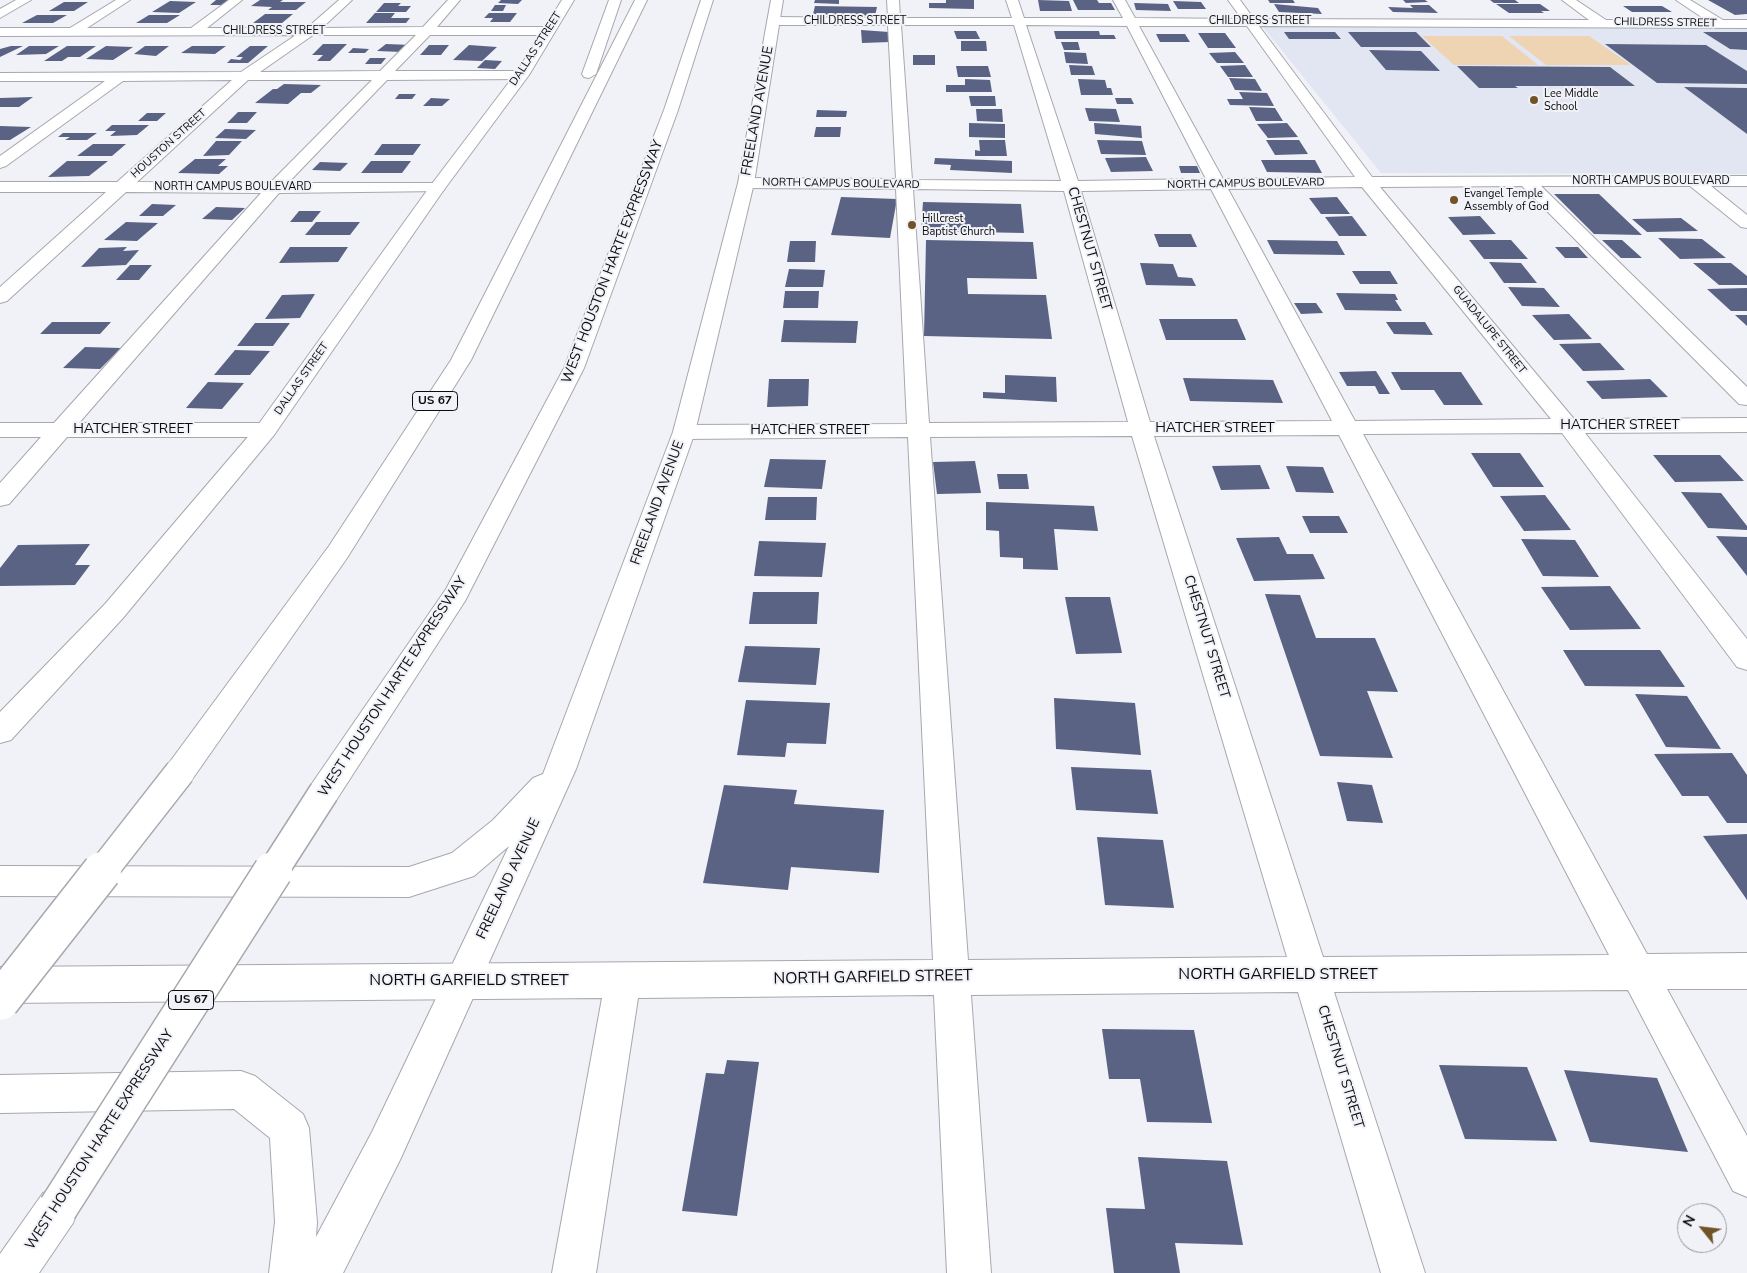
<!DOCTYPE html>
<style>
body{margin:0}
#map{position:relative;width:1747px;height:1273px;overflow:hidden;background:#f1f2f8;font-family:"Nunito Sans",sans-serif}
canvas{display:block}
.north{position:absolute;left:1677px;top:1203px;width:50px;height:50px;box-sizing:border-box;background:#f1f2f8;border:1px solid #95969a;border-radius:50%;rotate:299deg;font-size:14px;font-weight:700;line-height:20px;text-align:center;color:#0b0c0d}
.north::after{content:'';display:block;margin:auto;width:18px;height:22px;background:#725328;clip-path:polygon(50% 0,100% 100%,50% 72%,0 100%)}
</style>
<div id="map">
<canvas width="1747" height="1273"></canvas>
<div class="north">N</div>
</div>
<script>
const ctx = document.querySelector('canvas').getContext('2d');
ctx.lineJoin = 'round';
function paint(path, color) { ctx.fillStyle = color; ctx.fill(path, 'evenodd'); }
function strokePath(path, color, width, dash) { ctx.strokeStyle = color; ctx.lineWidth = width; ctx.lineCap = dash ? 'butt' : 'round'; ctx.setLineDash(dash || []); ctx.stroke(path); }
function label(font, color, halo, rows, align = 'center') {
  ctx.font = font + ' "Nunito Sans",sans-serif'; ctx.lineWidth = 4; ctx.setLineDash([]); ctx.textBaseline = 'middle'; ctx.strokeStyle = halo; ctx.fillStyle = color; for (const [text, x, y, turn = 0] of rows) {
    ctx.save(); ctx.translate(x, y); ctx.rotate((+turn || 0) * Math.PI / 180); ctx.textAlign = isNaN(turn) ? turn : align; if (halo) ctx.strokeText(text, 0, 0); ctx.fillText(text, 0, 0); ctx.restore();
  }
}
paint(new Path2D(`
 M 1262,26 L 1747,27 L 1747,174 L 1381,173 Z`), '#e2e6f2');
paint(new Path2D(`
 M 1422,36 L 1502,36 L 1538,65 L 1454,65 Z
 M 1509,36 L 1589,36 L 1631,65 L 1546,65 Z`), '#eed4b3');
paint(new Path2D(`
 M 216,0 L 230,0 L 224,5 L 210,5 Z
 M 260,0 L 283,0 L 280,2 L 306,2 L 296,10 L 268,10 L 272,7 L 251,6 Z
 M 501,0 L 522,0 L 518,4 L 498,3 Z
 M 815,0 L 839,0 L 839,4 L 814,3 Z
 M 946,0 L 974,0 L 974,9 L 929,8 L 929,3 L 946,3 Z
 M 1038,0 L 1069,1 L 1072,11 L 1040,11 Z
 M 1073,0 L 1097,0 L 1099,3 L 1111,3 L 1115,10 L 1078,10 Z
 M 1268,0 L 1293,0 L 1295,3 L 1270,3 Z
 M 1403,0 L 1425,0 L 1428,2 L 1406,3 Z
 M 1490,0 L 1515,0 L 1519,3 L 1494,3 Z
 M 1708,0 L 1747,0 L 1747,14 L 1735,15 Z
 M 170,1 L 196,2 L 179,13 L 152,12 Z
 M 1173,1 L 1201,2 L 1206,9 L 1178,9 Z
 M 64,2 L 88,2 L 74,11 L 49,11 Z
 M 384,3 L 401,3 L 398,6 L 411,6 L 406,12 L 376,12 Z
 M 1134,3 L 1168,4 L 1171,11 L 1136,10 Z
 M 1274,4 L 1318,8 L 1322,14 L 1279,12 Z
 M 1496,4 L 1540,4 L 1550,11 L 1541,11 L 1544,13 L 1509,13 Z
 M 495,5 L 506,5 L 503,11 L 491,11 Z
 M 1410,5 L 1429,5 L 1438,13 L 1393,12 L 1388,7 L 1413,8 Z
 M 815,6 L 877,7 L 875,16 L 813,14 Z
 M 1623,6 L 1662,6 L 1672,12 L 1632,12 Z
 M 375,13 L 395,13 L 391,18 L 410,18 L 406,23 L 366,23 Z
 M 489,13 L 517,13 L 510,22 L 490,22 L 493,18 L 484,18 Z
 M 265,14 L 293,14 L 282,23 L 253,23 Z
 M 37,15 L 67,15 L 53,23 L 22,23 Z
 M 149,15 L 180,15 L 167,23 L 136,23 Z
 M 861,30 L 889,32 L 890,42 L 862,43 Z
 M 954,31 L 976,31 L 980,39 L 957,39 Z
 M 1054,31 L 1099,31 L 1100,35 L 1114,35 L 1116,39 L 1056,39 Z
 M 1284,32 L 1335,32 L 1341,39 L 1289,39 Z
 M 1348,32 L 1416,32 L 1431,47 L 1361,47 Z
 M 1703,32 L 1747,32 L 1747,50 L 1730,49 Z
 M 1198,33 L 1225,33 L 1236,48 L 1208,48 Z
 M 1156,34 L 1185,34 L 1190,42 L 1160,42 Z
 M 961,41 L 986,41 L 987,51 L 961,51 Z
 M 1061,42 L 1078,42 L 1080,50 L 1064,50 Z
 M 323,44 L 347,44 L 330,61 L 317,61 L 323,55 L 312,55 Z
 M 386,44 L 411,45 L 402,52 L 377,51 Z
 M 1605,44 L 1706,45 L 1747,71 L 1747,84 L 1657,83 Z
 M 429,45 L 449,45 L 441,55 L 420,55 Z
 M 469,45 L 497,47 L 482,61 L 453,60 Z
 M 11,46 L 23,46 L 0,57 L 0,49 Z
 M 29,46 L 59,46 L 46,54 L 16,55 Z
 M 67,46 L 96,46 L 80,57 L 68,57 L 62,61 L 44,61 Z
 M 106,46 L 133,47 L 113,60 L 86,59 Z
 M 145,46 L 169,46 L 156,56 L 134,54 Z
 M 192,46 L 226,46 L 215,54 L 181,53 Z
 M 250,46 L 268,46 L 248,63 L 227,63 L 231,59 L 240,60 L 243,57 L 236,57 Z
 M 353,48 L 369,49 L 365,53 L 348,53 Z
 M 1369,50 L 1421,51 L 1440,71 L 1386,70 Z
 M 1064,52 L 1086,53 L 1088,64 L 1066,63 Z
 M 1235,52 L 1244,63 L 1217,63 L 1209,53 Z
 M 913,55 L 935,55 L 935,65 L 913,65 Z
 M 370,58 L 386,58 L 381,64 L 365,64 Z
 M 485,60 L 502,61 L 495,69 L 477,68 Z
 M 1069,65 L 1092,66 L 1095,75 L 1071,75 Z
 M 1245,65 L 1253,77 L 1228,77 L 1220,66 Z
 M 956,66 L 988,66 L 991,77 L 958,77 Z
 M 1457,66 L 1610,67 L 1635,86 L 1515,86 L 1518,88 L 1479,88 Z
 M 1229,78 L 1255,79 L 1262,91 L 1235,90 Z
 M 965,79 L 990,80 L 992,92 L 946,92 L 946,85 L 965,85 Z
 M 1078,79 L 1105,80 L 1107,88 L 1111,88 L 1113,95 L 1081,95 Z
 M 284,84 L 321,85 L 311,93 L 301,93 L 288,104 L 255,103 L 273,89 L 277,89 Z
 M 1684,87 L 1747,88 L 1747,134 Z
 M 1239,92 L 1267,93 L 1274,106 L 1230,105 L 1227,99 L 1243,99 Z
 M 399,94 L 416,94 L 412,99 L 395,99 Z
 M 969,96 L 995,96 L 996,106 L 971,106 Z
 M 33,97 L 19,107 L 0,107 L 0,98 Z
 M 431,98 L 450,99 L 442,106 L 423,106 Z
 M 1115,98 L 1131,98 L 1134,104 L 1117,104 Z
 M 1249,107 L 1275,108 L 1283,121 L 1256,121 Z
 M 1085,108 L 1116,109 L 1120,122 L 1089,121 Z
 M 976,109 L 1002,109 L 1003,122 L 977,121 Z
 M 817,110 L 847,111 L 846,117 L 816,117 Z
 M 238,112 L 257,112 L 247,123 L 227,123 Z
 M 147,113 L 166,113 L 157,121 L 138,121 Z
 M 969,123 L 1005,124 L 1005,138 L 969,137 Z
 M 1094,123 L 1141,126 L 1142,138 L 1095,134 Z
 M 1287,123 L 1298,137 L 1268,138 L 1257,124 Z
 M 112,125 L 149,125 L 137,135 L 110,136 L 116,131 L 105,131 Z
 M 0,126 L 31,127 L 10,140 L 0,140 Z
 M 816,127 L 841,127 L 840,137 L 814,137 Z
 M 225,129 L 256,130 L 246,139 L 215,138 Z
 M 63,133 L 97,133 L 87,140 L 65,140 L 70,137 L 58,137 Z
 M 979,140 L 1005,140 L 1007,156 L 975,156 L 975,150 L 980,151 Z
 M 1097,140 L 1142,141 L 1146,155 L 1101,154 Z
 M 1266,140 L 1299,140 L 1308,154 L 1275,155 Z
 M 216,141 L 242,141 L 229,155 L 203,156 Z
 M 93,144 L 126,144 L 112,156 L 77,156 Z
 M 382,144 L 421,144 L 413,155 L 374,155 Z
 M 1146,157 L 1153,171 L 1111,172 L 1105,158 Z
 M 935,158 L 1012,161 L 1012,173 L 950,170 L 951,165 L 934,164 Z
 M 195,159 L 226,159 L 218,166 L 228,166 L 219,174 L 178,173 Z
 M 1261,160 L 1315,160 L 1322,173 L 1267,172 Z
 M 67,161 L 108,161 L 89,176 L 48,177 Z
 M 371,161 L 411,161 L 402,173 L 361,173 Z
 M 320,162 L 348,163 L 340,171 L 312,170 Z
 M 1179,166 L 1197,166 L 1200,173 L 1181,173 Z
 M 1554,194 L 1599,194 L 1642,235 L 1594,234 Z
 M 841,197 L 897,199 L 890,238 L 831,235 Z
 M 1337,197 L 1350,214 L 1321,214 L 1309,198 Z
 M 923,202 L 1021,204 L 1024,233 L 921,231 Z
 M 152,204 L 176,205 L 163,216 L 139,216 Z
 M 216,207 L 245,208 L 232,220 L 202,219 Z
 M 299,211 L 321,211 L 312,222 L 290,222 Z
 M 1352,216 L 1367,236 L 1339,236 L 1325,217 Z
 M 1480,216 L 1496,234 L 1463,235 L 1448,217 Z
 M 1681,218 L 1698,231 L 1647,232 L 1632,219 Z
 M 126,222 L 158,223 L 137,241 L 104,240 Z
 M 316,222 L 360,222 L 350,235 L 305,235 Z
 M 1154,234 L 1191,234 L 1197,247 L 1159,247 Z
 M 1658,238 L 1702,239 L 1726,258 L 1680,259 Z
 M 926,240 L 1033,242 L 1037,279 L 967,278 L 968,294 L 1046,295 L 1052,339 L 924,336 Z
 M 1267,240 L 1337,241 L 1345,255 L 1274,254 Z
 M 1469,240 L 1511,240 L 1528,259 L 1484,259 Z
 M 1602,240 L 1622,240 L 1642,258 L 1621,258 Z
 M 790,241 L 816,241 L 815,262 L 787,262 Z
 M 127,247 L 123,251 L 139,250 L 126,265 L 81,267 L 99,248 Z
 M 290,247 L 348,247 L 338,262 L 279,263 Z
 M 1555,247 L 1578,247 L 1588,258 L 1565,258 Z
 M 1489,262 L 1521,263 L 1537,283 L 1504,283 Z
 M 1140,263 L 1173,264 L 1178,277 L 1192,278 L 1196,286 L 1146,285 Z
 M 1693,263 L 1731,263 L 1747,276 L 1747,285 L 1719,285 Z
 M 130,265 L 152,265 L 139,280 L 116,280 Z
 M 789,269 L 825,270 L 823,287 L 785,287 Z
 M 1352,271 L 1390,271 L 1398,284 L 1360,284 Z
 M 1508,287 L 1544,288 L 1560,307 L 1522,306 Z
 M 1747,288 L 1747,311 L 1731,311 L 1707,289 Z
 M 785,291 L 819,291 L 818,308 L 783,308 Z
 M 1336,293 L 1395,294 L 1398,300 L 1395,300 L 1402,311 L 1345,310 Z
 M 315,294 L 300,318 L 265,319 L 282,295 Z
 M 1294,303 L 1316,303 L 1323,313 L 1301,314 Z
 M 1569,314 L 1592,339 L 1554,340 L 1532,315 Z
 M 1735,315 L 1747,315 L 1747,326 Z
 M 1159,319 L 1237,319 L 1246,340 L 1166,340 Z
 M 784,320 L 858,321 L 856,343 L 781,342 Z
 M 52,322 L 111,322 L 100,334 L 40,334 Z
 M 1386,322 L 1425,322 L 1433,335 L 1394,334 Z
 M 255,323 L 290,323 L 273,346 L 237,346 Z
 M 1600,343 L 1625,370 L 1583,371 L 1559,344 Z
 M 85,347 L 121,348 L 100,369 L 63,368 Z
 M 235,350 L 270,351 L 250,375 L 214,375 Z
 M 1376,371 L 1390,394 L 1379,394 L 1375,386 L 1347,386 L 1339,372 Z
 M 1391,372 L 1461,372 L 1483,405 L 1444,405 L 1434,390 L 1401,390 Z
 M 1005,375 L 1056,377 L 1057,402 L 983,398 L 983,392 L 1005,393 Z
 M 1183,378 L 1273,380 L 1283,403 L 1190,401 Z
 M 769,379 L 809,379 L 808,406 L 767,407 Z
 M 1650,379 L 1668,397 L 1602,399 L 1586,381 Z
 M 208,382 L 244,383 L 222,409 L 186,408 Z
 M 1471,453 L 1520,453 L 1544,487 L 1493,487 Z
 M 1653,455 L 1720,455 L 1744,481 L 1675,482 Z
 M 770,459 L 826,460 L 822,489 L 764,487 Z
 M 975,461 L 981,493 L 937,494 L 933,462 Z
 M 1260,465 L 1270,489 L 1221,490 L 1212,466 Z
 M 1286,466 L 1323,467 L 1334,493 L 1296,492 Z
 M 997,474 L 1027,474 L 1029,489 L 999,489 Z
 M 1681,492 L 1721,493 L 1747,526 L 1747,530 L 1708,528 Z
 M 1545,495 L 1571,530 L 1524,531 L 1500,496 Z
 M 768,497 L 817,497 L 816,520 L 765,520 Z
 M 986,502 L 1094,506 L 1098,531 L 1054,529 L 1058,570 L 1023,569 L 1023,558 L 1000,557 L 999,531 L 986,530 Z
 M 1302,516 L 1339,516 L 1348,533 L 1310,533 Z
 M 1716,536 L 1747,537 L 1747,576 Z
 M 1279,537 L 1287,554 L 1313,554 L 1325,579 L 1254,581 L 1236,538 Z
 M 1521,539 L 1575,540 L 1599,577 L 1543,576 Z
 M 759,541 L 826,543 L 822,577 L 754,576 Z
 M 90,544 L 75,565 L 90,565 L 75,585 L 0,586 L 0,568 L 18,545 Z
 M 1610,586 L 1641,629 L 1570,630 L 1541,587 Z
 M 753,592 L 819,592 L 817,624 L 749,624 Z
 M 1265,594 L 1300,595 L 1316,638 L 1375,638 L 1398,692 L 1367,691 L 1393,758 L 1320,756 Z
 M 1065,597 L 1110,597 L 1122,653 L 1076,654 Z
 M 745,646 L 820,648 L 816,685 L 738,682 Z
 M 1563,650 L 1660,650 L 1685,687 L 1585,686 Z
 M 1635,694 L 1687,696 L 1721,749 L 1666,747 Z
 M 1054,698 L 1135,703 L 1141,755 L 1056,749 Z
 M 746,700 L 830,703 L 826,744 L 787,743 L 785,757 L 737,755 Z
 M 1732,753 L 1747,775 L 1747,823 L 1727,823 L 1708,796 L 1682,796 L 1654,754 Z
 M 1071,767 L 1151,770 L 1158,814 L 1076,810 Z
 M 1337,782 L 1372,785 L 1383,823 L 1347,821 Z
 M 724,785 L 797,790 L 794,804 L 884,810 L 879,873 L 791,867 L 788,890 L 703,883 Z
 M 1747,834 L 1747,900 L 1703,836 Z
 M 1097,837 L 1163,840 L 1174,908 L 1105,905 Z
 M 1102,1029 L 1194,1030 L 1212,1123 L 1147,1122 L 1140,1079 L 1109,1079 Z
 M 727,1060 L 759,1062 L 737,1216 L 682,1211 L 706,1073 L 724,1074 Z
 M 1439,1065 L 1527,1067 L 1557,1141 L 1465,1139 Z
 M 1564,1070 L 1657,1078 L 1688,1152 L 1590,1142 Z
 M 1138,1157 L 1227,1161 L 1243,1245 L 1175,1243 L 1180,1273 L 1114,1273 L 1106,1208 L 1145,1209 Z`), '#5b6384');
const minor = new Path2D(`
 M 16,0 L 31,0 L 0,18 L 0,9 Z
 M 116,0 L 130,0 L 87,28 L 191,28 L 229,0 L 242,0 L 207,28 L 307,28 L 339,0 L 352,0 L 322,28 L 423,27 L 448,0 L 460,0 L 437,27 L 549,27 L 555,31 L 549,35 L 430,35 L 395,71 L 522,71 L 529,75 L 522,79 L 387,80 L 288,183 L 437,183 L 443,185 L 445,188 L 443,191 L 279,193 L 79,423 L 266,423 L 274,425 L 277,430 L 274,435 L 266,437 L 67,437 L 9,504 L 0,506 L 0,483 L 41,437 L 0,437 L 0,423 L 54,423 L 261,193 L 126,192 L 7,301 L 0,303 L 0,287 L 106,192 L 0,192 L 0,182 L 117,182 L 232,80 L 123,81 L 6,166 L 0,168 L 0,156 L 105,81 L 0,81 L 0,73 L 241,72 L 296,35 L 0,36 L 0,28 L 70,28 ZM 313,35 L 416,35 L 380,71 L 260,72 ZM 248,80 L 372,80 L 270,183 L 137,182 Z
 M 887,0 L 899,0 L 900,18 L 1012,18 L 1006,0 L 1018,0 L 1024,18 L 1123,18 L 1113,0 L 1125,0 L 1135,18 L 1242,19 L 1228,0 L 1240,0 L 1254,19 L 1589,20 L 1562,0 L 1576,0 L 1606,20 L 1706,20 L 1676,0 L 1690,0 L 1723,20 L 1747,20 L 1747,28 L 1259,26 L 1372,177 L 1747,176 L 1747,186 L 1711,186 L 1747,215 L 1747,228 L 1741,227 L 1690,186 L 1541,186 L 1747,387 L 1747,405 L 1739,404 L 1522,186 L 1380,187 L 1574,419 L 1747,418 L 1747,432 L 1585,433 L 1747,639 L 1747,670 L 1737,667 L 1562,433 L 1363,434 L 1647,954 L 1747,953 L 1747,989 L 1667,989 L 1747,1136 L 1747,1197 L 1733,1191 L 1628,990 L 1334,992 L 1425,1273 L 1381,1273 L 1298,992 L 971,995 L 991,1273 L 947,1273 L 934,995 L 638,998 L 596,1273 L 552,1273 L 602,998 L 0,1003 L 0,967 L 933,960 L 908,437 L 684,439 L 676,437 L 673,432 L 676,427 L 684,425 L 907,424 L 896,189 L 746,188 L 738,183 L 746,178 L 896,179 L 888,25 L 773,25 L 767,21 L 773,17 L 888,18 ZM 901,25 L 1014,25 L 1061,181 L 912,180 ZM 1026,25 L 1127,26 L 1206,179 L 1078,181 ZM 1139,26 L 1247,26 L 1355,177 L 1223,179 ZM 1362,187 L 1551,419 L 1355,421 L 1228,189 ZM 913,189 L 1064,191 L 1128,422 L 929,423 ZM 1211,189 L 1332,421 L 1150,422 L 1081,191 ZM 1339,435 L 1609,955 L 1323,957 L 1154,436 ZM 1132,436 L 1287,957 L 968,960 L 930,437 Z`);
const major = new Path2D(`
 M 562,0 L 574,0 L 529,75 L 443,191 L 274,435 L 123,618 L 11,740 L 0,743 L 0,712 L 105,604 L 258,425 L 431,185 L 516,73 Z
 M 771,0 L 783,0 L 754,183 L 695,432 L 576,769 L 400,1160 L 343,1273 L 269,1273 L 275,1222 L 270,1138 L 234,1109 L 0,1113 L 0,1075 L 241,1071 L 255,1076 L 303,1114 L 309,1128 L 317,1222 L 316,1237 L 372,1132 L 509,846 L 474,876 L 409,897 L 0,896 L 0,866 L 409,867 L 452,853 L 493,820 L 533,778 L 543,774 L 673,432 L 738,183 Z`);
const highway = new Path2D(`
 M 609,0 L 621,0 L 596,74 L 589,78 L 584,77 L 582,74 Z
 M 635,0 L 647,0 L 471,360 L 347,558 L 191,781 L 180,785 L 169,781 L 165,772 L 169,763 L 329,546 L 451,360 Z
 M 701,0 L 713,0 L 678,110 L 584,368 L 465,601 L 335,802 L 324,805 L 313,802 L 308,792 L 313,782 L 446,589 L 564,368 L 664,110 Z
 M 58,1187 L 73,1193 L 79,1208 L 73,1223 L 39,1273 L 0,1273 L 0,1254 L 43,1193 Z`);
strokePath(minor, '#a7a8ad', 2);
strokePath(major, '#a7a8ad', 2);
strokePath(highway, '#a7a8ad', 2);
paint(minor, '#fff');
paint(major, '#fff');
paint(highway, '#fff');
const highwayBridgeFar1 = new Path2D(`
 M 101,873 L 180,772
 M 272,873 L 324,792`);
const highwayBridge = new Path2D(`
 M 0,1001 L 102,871
 M 58,1208 L 273,871`);
strokePath(highwayBridgeFar1, '#a7a8ad', 32, []);
strokePath(highwayBridge, '#a7a8ad', 41, []);
strokePath(highwayBridgeFar1, '#fff', 29);
strokePath(highwayBridge, '#fff', 38);
for (const [x, y, r, color] of [
 [1534,100,5,"#725328"],
 [1454,200,5,"#725328"],
 [912,225,5,"#725328"]
]) { const dot = new Path2D(); dot.arc(x, y, r, 0, 2 * Math.PI); ctx.fillStyle = color; ctx.fill(dot); strokePath(dot, '#f1f2f8', 2); }
label('11px', '#0b0c0d', '#f1f2f8', [
 ["CHILDRESS STREET",855,21],
 ["CHILDRESS STREET",1260,21],
 ["CHILDRESS STREET",1665,23,1],
 ["CHILDRESS STREET",274,31],
 ["DALLAS STREET",536,49,-57],
 ["HOUSTON STREET",169,144,-42],
 ["NORTH CAMPUS BOULEVARD",1651,181],
 ["NORTH CAMPUS BOULEVARD",841,184,1],
 ["NORTH CAMPUS BOULEVARD",1246,184,-1],
 ["NORTH CAMPUS BOULEVARD",233,187],
 ["GUADALUPE STREET",1489,330,51],
 ["DALLAS STREET",302,379,-55]
]);
label('11px', '#0b0c0d', '#f1f2f8', [
 ["Lee Middle",1544,94],
 ["School",1544,107],
 ["Evangel Temple",1464,194],
 ["Assembly of God",1464,207],
 ["Hillcrest",922,219],
 ["Baptist Church",922,232]
], 'left');
for (const [x, y, w] of [
 [435,401,45],
 [191,1000,45]
]) { const box = new Path2D(); box.roundRect(x - w / 2, y - 9.5, w, 19, 4); ctx.fillStyle = '#f1f2f8'; ctx.fill(box); strokePath(box, '#0b0c0d', 1); }
label('bold 12px', '#0b0c0d', null, [
 ["US 67",435,401],
 ["US 67",191,1000]
]);
label('14px', '#0b0c0d', '#f1f2f8', [
 ["FREELAND AVENUE",758,111,-80],
 ["CHESTNUT STREET",1089,249,74],
 ["WEST HOUSTON HARTE EXPRESSWAY",613,262,-69],
 ["HATCHER STREET",1620,426],
 ["HATCHER STREET",1215,429],
 ["HATCHER STREET",133,430],
 ["HATCHER STREET",810,431],
 ["FREELAND AVENUE",658,503,-70],
 ["CHESTNUT STREET",1206,637,73],
 ["WEST HOUSTON HARTE EXPRESSWAY",393,687,-57],
 ["FREELAND AVENUE",509,879,-65],
 ["CHESTNUT STREET",1340,1067,73],
 ["WEST HOUSTON HARTE EXPRESSWAY",100,1140,-57]
]);
label('16px', '#0b0c0d', '#f1f2f8', [
 ["NORTH GARFIELD STREET",1278,975],
 ["NORTH GARFIELD STREET",873,978,-1],
 ["NORTH GARFIELD STREET",469,981]
]);
</script>
